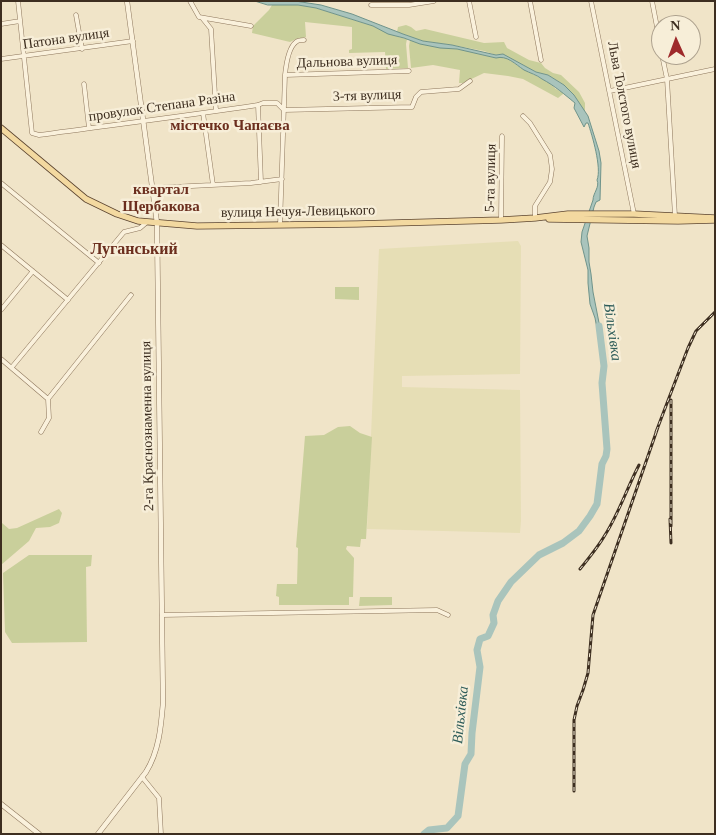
<!DOCTYPE html>
<meta charset="utf-8">
<style>
body{margin:0}
#map{position:relative;width:716px;height:835px;overflow:hidden;background:#f0e4c8;font-family:Georgia,serif}
canvas{display:block}
.frame{position:absolute;inset:0;border:2px solid #3d2e20;pointer-events:none}
.north{position:absolute;left:651px;top:15px;width:50px;height:50px;box-sizing:border-box;background:#f7eed8;border:1px solid #ada18e;border-radius:50%;rotate:358deg;font-size:14px;font-weight:700;line-height:20px;text-align:center;color:#3d2e20}
.north::after{content:'';display:block;margin:auto;width:18px;height:22px;background:#9e2a2b;clip-path:polygon(50% 0,100% 100%,50% 72%,0 100%)}
</style>
<div id="map">
<canvas width="716" height="835"></canvas>
<div class="frame"></div>
<div class="north">N</div>
</div>
<script>
const ctx = document.querySelector('canvas').getContext('2d');
ctx.lineJoin = 'round';
function paint(path, color) { ctx.fillStyle = color; ctx.fill(path, 'evenodd'); }
function strokePath(path, color, width, dash) { ctx.strokeStyle = color; ctx.lineWidth = width; ctx.lineCap = dash ? 'butt' : 'round'; ctx.setLineDash(dash || []); ctx.stroke(path); }
function label(font, color, halo, rows, align = 'center') {
  ctx.font = font + ' Georgia,serif'; ctx.lineWidth = 5; ctx.setLineDash([]); ctx.textBaseline = 'middle'; ctx.strokeStyle = halo; ctx.fillStyle = color; for (const [text, x, y, turn = 0] of rows) {
    ctx.save(); ctx.translate(x, y); ctx.rotate((+turn || 0) * Math.PI / 180); ctx.textAlign = isNaN(turn) ? turn : align; if (halo) ctx.strokeText(text, 0, 0); ctx.fillText(text, 0, 0); ctx.restore();
  }
}
paint(new Path2D(`
 M 518,241 L 521,246 L 520,374 L 402,376 L 402,387 L 520,390 L 521,521 L 520,533 L 367,529 L 379,249 Z`), '#e6deb5');
paint(new Path2D(`
 M 272,5 L 298,5 L 316,8 L 373,26 L 399,37 L 407,39 L 406,44 L 408,68 L 386,69 L 385,52 L 349,53 L 349,50 L 352,49 L 352,27 L 305,22 L 306,37 L 296,39 L 290,42 L 252,33 L 253,26 L 269,10 Z
 M 406,25 L 411,27 L 416,31 L 425,29 L 484,43 L 504,42 L 507,48 L 529,60 L 541,63 L 545,68 L 553,73 L 561,75 L 579,92 L 585,103 L 585,112 L 574,95 L 564,85 L 548,75 L 536,72 L 501,54 L 496,55 L 484,51 L 452,45 L 423,41 L 397,32 L 398,27 Z
 M 410,40 C 425,46 441,47 457,49 C 470,51 483,55 496,58 L 501,56 L 508,59 L 523,69 L 548,82 L 556,89 L 564,93 L 563,94 L 558,98 L 523,79 L 508,76 L 484,73 L 463,83 L 459,83 L 460,70 L 433,65 L 411,68 L 409,46 Z
 M 335,287 L 359,287 L 359,300 L 335,299 Z
 M 350,426 L 360,433 L 372,437 L 366,539 L 361,539 L 360,547 L 347,546 L 346,549 L 354,558 L 353,597 L 349,597 L 349,605 L 279,605 L 279,597 L 276,596 L 277,584 L 297,584 L 298,548 L 296,547 L 305,436 L 324,435 L 338,427 Z
 M 59,509 L 62,513 L 59,523 L 50,527 L 36,528 L 29,541 L 1,565 L 1,523 L 2,523 L 9,529 L 17,528 Z
 M 29,555 L 92,555 L 91,566 L 86,567 L 87,642 L 12,643 L 5,632 L 3,573 Z
 M 360,597 L 392,597 L 392,605 L 359,606 Z`), '#c9cf9b');
const water = new Path2D(`
 M 255,1 L 295,1 L 321,5 L 352,14 L 403,34 L 423,41 L 452,45 L 496,55 L 503,54 L 536,72 L 548,75 L 564,85 L 574,95 L 588,116 L 599,151 L 601,163 L 600,200 L 596,202 L 594,207 L 587,236 L 589,248 L 589,262 L 591,274 L 593,292 L 601,333 L 598,334 L 595,318 L 590,304 L 588,283 L 588,270 L 581,242 L 582,232 L 593,200 C 593,193 600,187 597,180 C 602,168 592,135 588,123 L 586,123 L 584,127 L 574,108 L 575,103 C 564,94 555,86 542,79 C 537,75 530,73 524,70 C 515,64 507,55 496,58 L 457,49 L 440,48 L 420,44 L 404,38 L 388,34 L 373,26 L 316,8 L 298,5 L 268,5 Z`);
paint(water, '#a9c4bc');
strokePath(water, '#6f938a', 1);
strokePath(new Path2D(`
 M 424,834 L 429,830 L 447,828 L 458,816 L 465,764 L 471,754 L 472,733 L 480,667 L 477,650 L 480,639 L 488,636 L 494,623 L 493,615 L 498,601 L 511,582 L 539,555 L 563,543 L 579,531 L 590,516 L 597,504 L 602,464 L 606,456 L 607,449 L 602,383 L 604,366 L 599,326`), '#a9c4bc', 7);
const minor = new Path2D(`
 M 18,1 L 32,133 L 39,135 C 112,125 185,116 258,105 L 263,103 L 277,103 L 284,110 L 412,107 L 416,97 L 421,92 L 459,89 L 470,81
 M 190,1 L 199,17 L 251,26
 M 469,1 L 476,37
 M 530,1 L 541,60
 M 591,1 L 634,214
 M 652,1 L 661,48
 M 371,5 L 409,5 L 434,1
 M 76,15 L 82,49
 M 203,19 L 211,29 L 216,111
 M 1,24 L 20,21
 M 662,55 L 667,79 L 675,216
 M 1,59 L 133,41
 M 285,75 L 409,71
 M 84,84 L 89,128
 M 610,91 L 715,69
 M 258,105 L 261,182
 M 203,113 L 213,185
 M 523,116 L 530,123 L 550,155 L 552,169 L 550,182 L 535,206 L 535,218
 M 1,183 L 99,263
 M 152,188 L 251,183 L 282,179
 M 501,220 L 502,136
 M 280,225 L 285,75 C 286,65 288,48 296,42 C 298,40 301,40 304,40
 M 1,245 L 68,300
 M 1,310 L 33,271
 M 1,359 L 48,399 L 49,418 L 41,432
 M 12,367 L 124,232 L 140,228 L 147,222
 M 48,399 L 131,295
 M 162,615 L 437,610 L 448,615
 M 142,777 L 159,798 L 161,834`);
const tertiary = new Path2D(`
 M 1,804 L 39,834
 M 98,834 L 146,772 C 159,751 161,727 163,703 L 157,223 L 127,1`);
const primary = new Path2D(`
 M 1,128 L 86,199 L 117,214 L 138,221 L 197,226 L 357,224 L 501,220 L 535,218 L 568,214 L 634,214 L 715,218
 M 549,219 L 678,221 L 715,220`);
strokePath(minor, '#8d765c', 5);
strokePath(tertiary, '#8d765c', 5.5);
strokePath(primary, '#5b4430', 7);
strokePath(minor, '#faf1dc', 4);
strokePath(tertiary, '#faf1dc', 4.5);
strokePath(primary, '#f3d9a0', 5.5);
const rail = new Path2D(`
 M 671,400 L 671,526
 M 656,432 L 688,348 L 696,331 L 715,312
 M 670,519 L 671,543
 M 580,569 C 589,558 598,547 605,535 C 619,513 627,488 639,465
 M 574,791 L 574,720 L 577,706 L 583,690 L 588,673 L 593,615 L 658,427`);
strokePath(rail, '#3d2e20', 3);
strokePath(rail, '#f7eed8', 1, [4]);
label('14px', '#3d2e20', '#f7eed8', [
 ["Патона вулиця",66,39,-8],
 ["Дальнова вулиця",347,62,-2],
 ["3-тя вулиця",367,96,-2],
 ["Льва Толстого вулиця",624,105,79],
 ["провулок Степана Разіна",162,107,-8],
 ["5-та вулиця",491,178,-89],
 ["вулиця Нечуя-Левицького",298,212,-1],
 ["2-га Краснознаменна вулиця",148,426,-91]
]);
label('bold 15px', '#6b2e1e', '#f7eed8', [
 ["містечко Чапаєва",230,126],
 ["квартал",161,190],
 ["Щербакова",161,207]
]);
label('italic 15px', '#2f5d5a', '#f7eed8', [
 ["Вільхівка",612,332,82],
 ["Вільхівка",461,715,-84]
]);
label('bold 16px', '#6b2e1e', '#f7eed8', [
 ["Луганський",134,250]
]);
</script>
